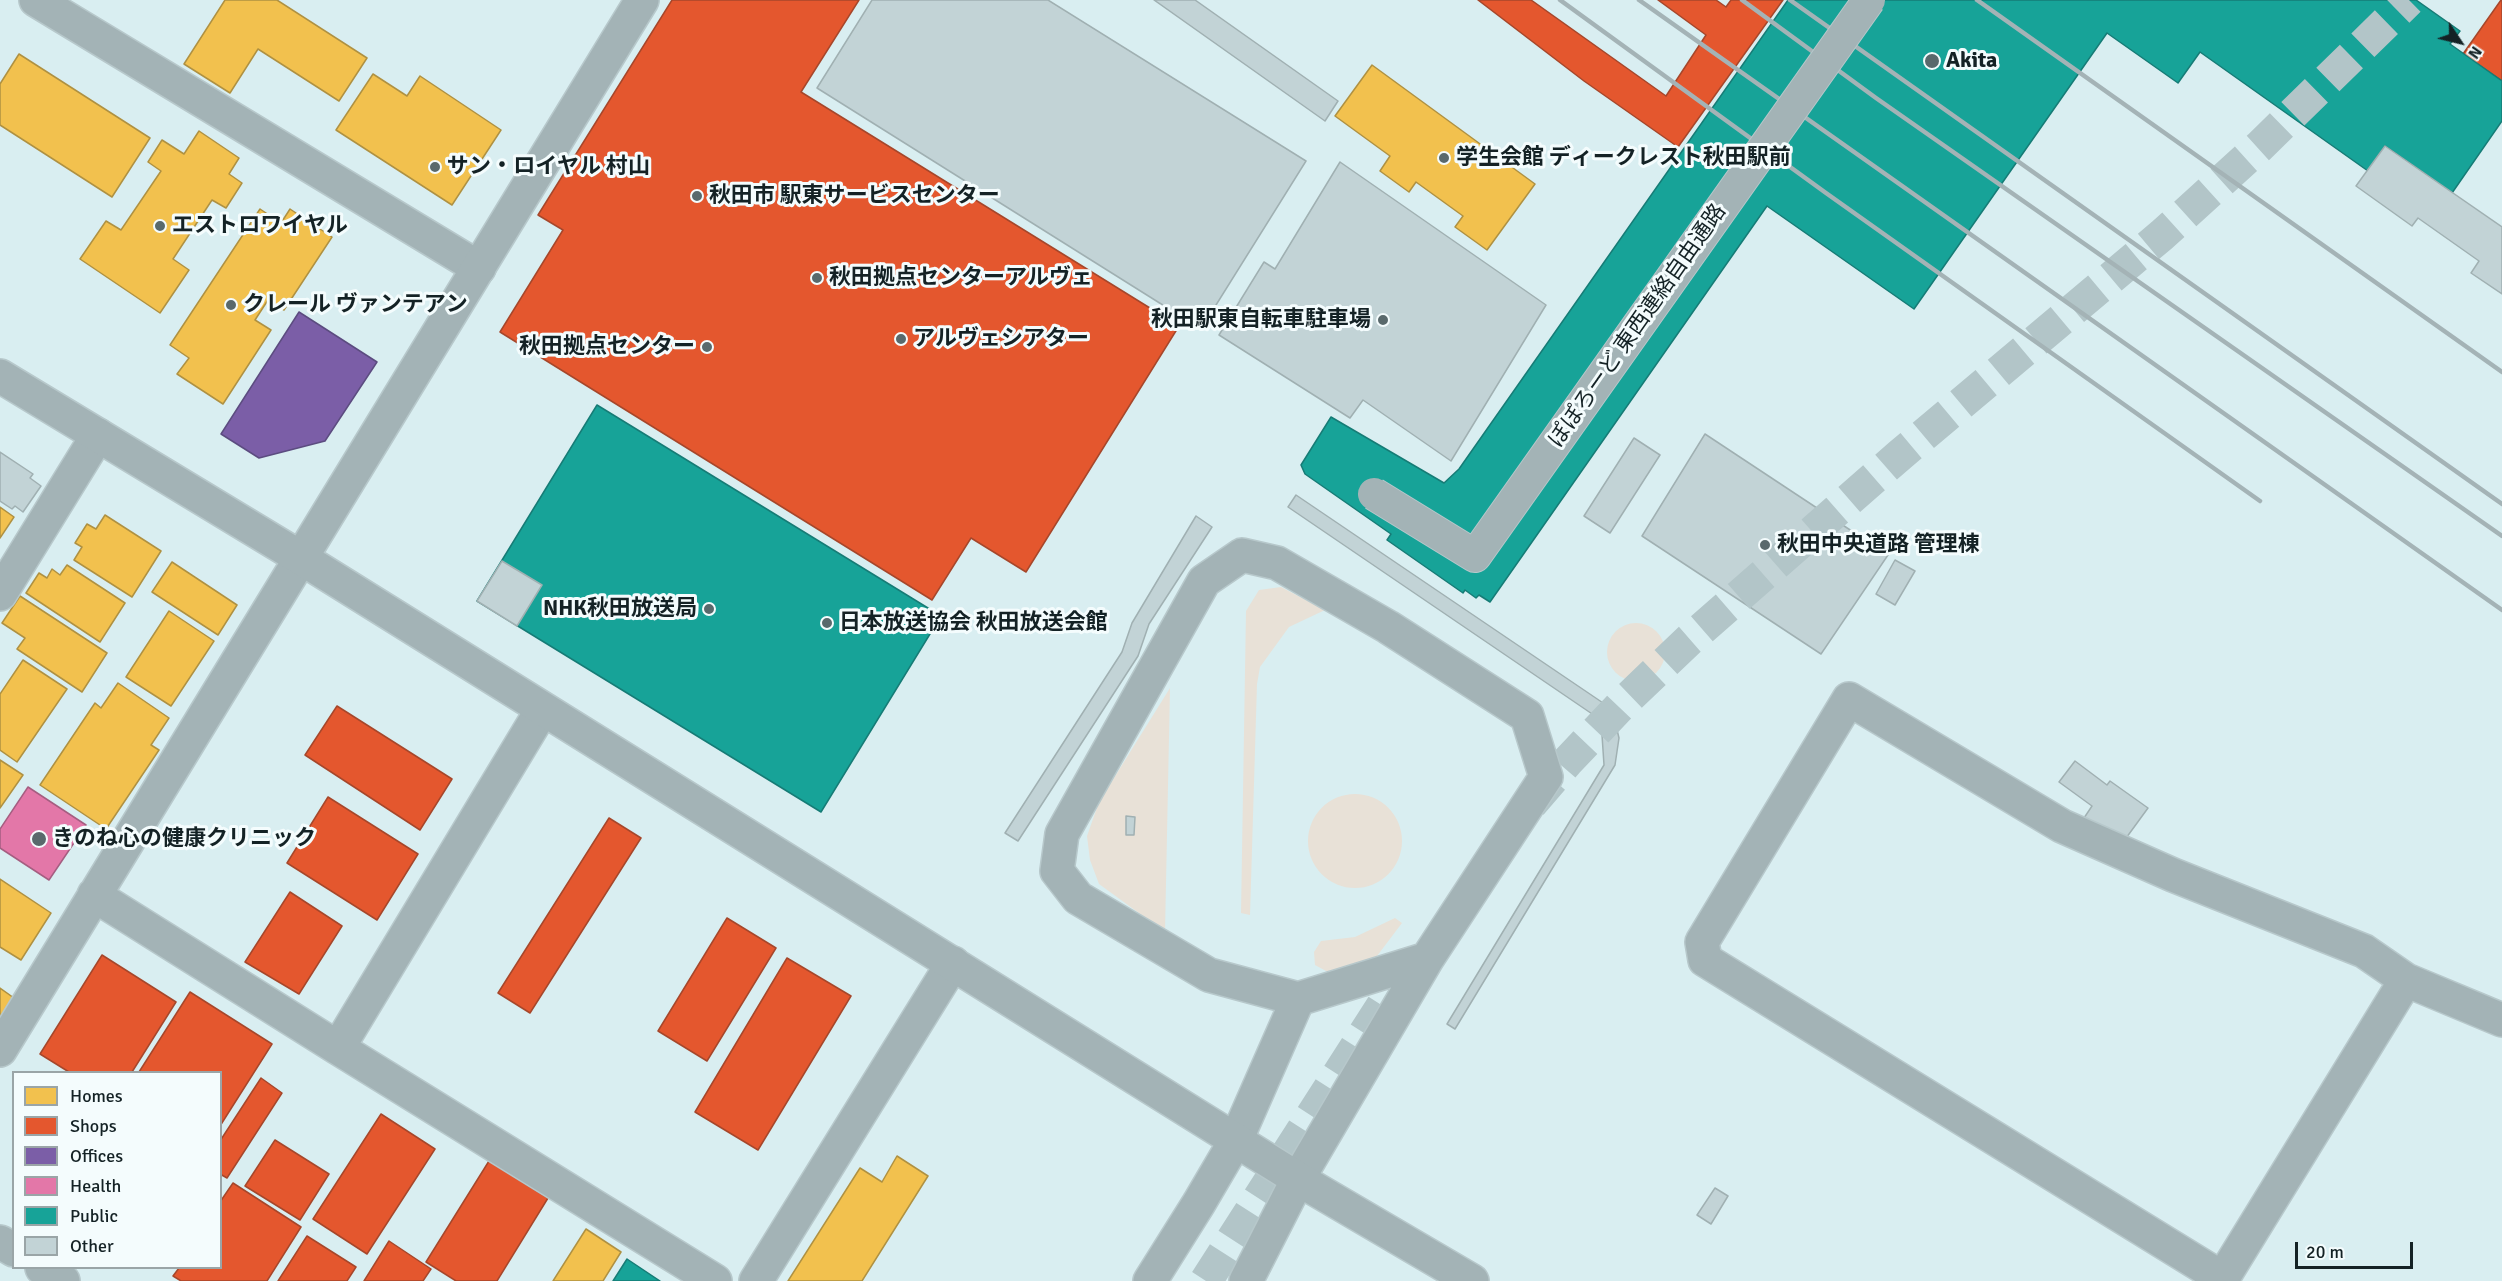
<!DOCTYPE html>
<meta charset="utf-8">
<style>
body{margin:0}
#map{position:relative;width:2502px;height:1281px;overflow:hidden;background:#d9eef1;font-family:Signika,sans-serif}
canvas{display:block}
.legend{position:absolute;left:12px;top:1071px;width:210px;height:198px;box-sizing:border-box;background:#f4fcfd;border:2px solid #9aa5a7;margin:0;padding:8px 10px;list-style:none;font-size:18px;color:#142225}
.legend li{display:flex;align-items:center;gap:12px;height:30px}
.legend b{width:30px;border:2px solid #9aa5a7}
.north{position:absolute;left:2430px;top:12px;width:60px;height:60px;-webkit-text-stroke:4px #f4fcfd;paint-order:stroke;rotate:125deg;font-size:16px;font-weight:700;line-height:24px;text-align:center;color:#142225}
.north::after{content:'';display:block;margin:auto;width:21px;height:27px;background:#142225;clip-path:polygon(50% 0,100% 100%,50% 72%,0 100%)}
.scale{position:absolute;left:2295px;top:1242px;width:118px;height:27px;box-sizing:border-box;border:3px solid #142225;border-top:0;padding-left:8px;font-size:18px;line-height:21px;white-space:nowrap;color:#142225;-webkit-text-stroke:4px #f4fcfd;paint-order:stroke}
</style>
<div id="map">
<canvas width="2502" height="1281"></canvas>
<ul class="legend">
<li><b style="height:16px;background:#f2c14e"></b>Homes</li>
<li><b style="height:16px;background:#e4572e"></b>Shops</li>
<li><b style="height:16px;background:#7b5ea7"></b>Offices</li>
<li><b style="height:16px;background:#e377a8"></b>Health</li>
<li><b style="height:16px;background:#17a398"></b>Public</li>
<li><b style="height:16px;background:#c2d3d6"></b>Other</li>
</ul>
<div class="north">N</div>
<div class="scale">20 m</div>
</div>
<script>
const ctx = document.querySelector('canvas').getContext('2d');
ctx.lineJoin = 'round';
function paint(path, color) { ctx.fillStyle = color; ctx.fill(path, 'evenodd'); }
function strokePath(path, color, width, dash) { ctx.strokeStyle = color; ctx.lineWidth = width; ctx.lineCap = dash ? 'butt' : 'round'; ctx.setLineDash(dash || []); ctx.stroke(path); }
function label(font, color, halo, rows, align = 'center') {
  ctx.font = font + ' Signika,"Noto Sans JP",sans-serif'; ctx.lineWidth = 6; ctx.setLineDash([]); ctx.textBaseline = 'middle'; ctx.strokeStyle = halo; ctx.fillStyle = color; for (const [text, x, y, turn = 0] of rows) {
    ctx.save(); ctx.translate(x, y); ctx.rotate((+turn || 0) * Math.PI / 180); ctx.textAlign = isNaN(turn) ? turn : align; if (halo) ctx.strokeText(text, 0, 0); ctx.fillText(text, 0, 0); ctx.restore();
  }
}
paint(new Path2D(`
 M 1281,587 L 1325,610 L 1289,627 L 1260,667 L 1257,684 L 1250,915 L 1241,913 L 1246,611 L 1259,590 Z
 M1607 652a29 29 0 1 1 58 0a29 29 0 1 1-58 0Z
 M 1170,688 L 1165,932 L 1099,884 L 1090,860 L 1087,836 L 1099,802 Z
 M1308 841a47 47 0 1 1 94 0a47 47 0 1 1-94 0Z
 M 1395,918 L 1402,923 L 1371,964 L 1337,977 L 1315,965 L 1314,952 L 1321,941 L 1355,937 Z`), '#e8e1d7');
const homes = new Path2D(`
 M 225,0 L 277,0 L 367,58 L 339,101 L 258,49 L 230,93 L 184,64 Z
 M 19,54 L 150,138 L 112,197 L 0,125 L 0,84 Z
 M 1372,65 L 1535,184 L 1487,250 L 1455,227 L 1463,216 L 1416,182 L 1409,192 L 1380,171 L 1390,156 L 1335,116 Z
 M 373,74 L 407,96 L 420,76 L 501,130 L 452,205 L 336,130 Z
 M 199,131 L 239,158 L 229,174 L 242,183 L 226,208 L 212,200 L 173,259 L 189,270 L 160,313 L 80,259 L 106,221 L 121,230 L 161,171 L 148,162 L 162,140 L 184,154 Z
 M 260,209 L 281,223 L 290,209 L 332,237 L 284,310 L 268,300 L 255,320 L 271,330 L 223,404 L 177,374 L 189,358 L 170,345 Z
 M 0,507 L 14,517 L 0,538 Z
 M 105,515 L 161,551 L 132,597 L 74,560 L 82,547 L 75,543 L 87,524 L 96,529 Z
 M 172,562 L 237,605 L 218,635 L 152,592 Z
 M 67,565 L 125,603 L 100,642 L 26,593 L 39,573 L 47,578 L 52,569 L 60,575 Z
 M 20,596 L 107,653 L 82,692 L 17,649 L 25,638 L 2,623 Z
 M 169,611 L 214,641 L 171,706 L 126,677 Z
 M 23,660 L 67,689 L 17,762 L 0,750 L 0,694 Z
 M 118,683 L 169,718 L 151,745 L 159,750 L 106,829 L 40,785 L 95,703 L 101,708 Z
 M 0,760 L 23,775 L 0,808 Z
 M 0,879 L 51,913 L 21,960 L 0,947 Z
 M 0,988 L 14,998 L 0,1019 Z
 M 897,1156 L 928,1176 L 862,1281 L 788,1281 L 860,1168 L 882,1182 Z
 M 586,1229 L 621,1252 L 603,1281 L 553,1281 Z`);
paint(homes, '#f2c14e');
strokePath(homes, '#af9142', 1.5);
const shops = new Path2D(`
 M 672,0 L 859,0 L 801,92 L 1179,326 L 1026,572 L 971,538 L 932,600 L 500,332 L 563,230 L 538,215 Z
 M 1478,0 L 1531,0 L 1666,96 L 1706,35 L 1658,0 L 1716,0 L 1726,7 L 1731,0 L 1783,0 L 1678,147 L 1584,81 Z
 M 2501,0 L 2502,0 L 2502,81 L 2463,54 Z
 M 337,706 L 452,779 L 420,830 L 305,755 Z
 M 328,797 L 418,854 L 377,920 L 287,863 Z
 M 609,818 L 641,838 L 530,1013 L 498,993 Z
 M 290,892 L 342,926 L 299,994 L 245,962 Z
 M 727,918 L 776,948 L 707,1061 L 658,1031 Z
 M 102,955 L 176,1002 L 132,1072 L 69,1072 L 40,1054 Z
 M 787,958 L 851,996 L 758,1150 L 695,1112 Z
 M 190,992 L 272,1044 L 220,1126 L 220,1072 L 139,1072 Z
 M 261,1078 L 282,1093 L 227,1178 L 220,1174 L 220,1141 Z
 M 381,1114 L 435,1149 L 367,1254 L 313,1219 Z
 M 275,1140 L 329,1174 L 300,1220 L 245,1186 Z
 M 489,1161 L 548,1198 L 497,1281 L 456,1281 L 426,1262 Z
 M 233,1183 L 301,1227 L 267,1281 L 181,1281 L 173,1276 L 179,1268 L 220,1268 L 220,1202 Z
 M 307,1236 L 356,1267 L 347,1281 L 278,1281 Z
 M 389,1241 L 431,1269 L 423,1281 L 364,1281 Z`);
paint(shops, '#e4572e');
strokePath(shops, '#a6472b', 1.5);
const offices = new Path2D(`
 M 299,312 L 377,362 L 325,441 L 259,458 L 221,434 Z`);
paint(offices, '#7b5ea7');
strokePath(offices, '#5c4c80', 1.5);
const health = new Path2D(`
 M 28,787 L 86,825 L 49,880 L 0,848 L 0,829 Z`);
paint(health, '#e377a8');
strokePath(health, '#a55e81', 1.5);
const public = new Path2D(`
 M 1788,0 L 2416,0 L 2460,31 L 2450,44 L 2502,81 L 2502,121 L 2452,193 L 2385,146 L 2368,171 L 2200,52 L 2178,83 L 2107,33 L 1914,309 L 1767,206 L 1490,602 L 1479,595 L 1476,598 L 1465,590 L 1463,593 L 1387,540 L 1391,534 L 1305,474 L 1301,465 L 1331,417 L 1444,483 L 1459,469 Z
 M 597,405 L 941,616 L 821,812 L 477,601 Z
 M 627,1259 L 660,1281 L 613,1281 Z`);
paint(public, '#17a398');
strokePath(public, '#167c76', 1.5);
const building = new Path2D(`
 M 872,0 L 1048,0 L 1306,161 L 1201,329 L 817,88 Z
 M 1154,0 L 1195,0 L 1338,101 L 1325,121 Z
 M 2385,146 L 2502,227 L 2502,294 L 2471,273 L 2479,261 L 2418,218 L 2412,226 L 2356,186 Z
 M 1340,162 L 1546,305 L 1451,461 L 1363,400 L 1350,418 L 1219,335 L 1264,262 L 1275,269 Z
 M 1705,434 L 1888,555 L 1821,654 L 1642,536 Z
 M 1634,438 L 1660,455 L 1610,533 L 1584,516 Z
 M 0,452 L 33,474 L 30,478 L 41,486 L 23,512 L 15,506 L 12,509 L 0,501 Z
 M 1296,495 L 1612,709 L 1619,738 L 1615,765 L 1455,1029 L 1447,1024 L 1604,765 L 1601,720 L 1288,507 Z
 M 1196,516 L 1212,527 L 1149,624 L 1138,656 L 1018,841 L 1005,833 L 1122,652 L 1132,623 Z
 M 1895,560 L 1915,571 L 1895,605 L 1876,594 Z
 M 502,561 L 542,585 L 517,626 L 477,601 Z
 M 2075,761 L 2107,785 L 2110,781 L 2148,808 L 2121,845 L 2084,818 L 2092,806 L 2059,782 Z
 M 1126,816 L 1135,817 L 1134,835 L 1126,835 Z
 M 1715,1188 L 1728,1196 L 1711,1224 L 1697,1215 Z`);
paint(building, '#c2d3d6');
strokePath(building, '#a0b0b2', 1.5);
strokePath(new Path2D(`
 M 1531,804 L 1567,762 L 1624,702 L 1689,640 L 1900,455 L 2162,235 L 2259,147 L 2409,0
 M 1206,1281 L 1388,997`), '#b2c5c8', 33, [33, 16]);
const minor = new Path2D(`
 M 36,0 L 479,268
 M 0,594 L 98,435
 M 542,710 L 338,1048 L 715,1281
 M 94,895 L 338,1048
 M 0,1050 L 301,558
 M 1236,1140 L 1298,999
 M 1298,1179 L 1427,959 L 1546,777 L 1527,716 L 1388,627 L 1277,563 L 1242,555 L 1204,581 L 1062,834 L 1057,871 L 1078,898 L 1209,975 L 1298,999 L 1427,959
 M 2222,1278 L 1705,960 L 1702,942 L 1849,699 L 2062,826 L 2173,875 L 2364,951 L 2406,980 L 2502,1020
 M 756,1281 L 953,963
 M 2221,1281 L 2406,980`);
const tertiary = new Path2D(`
 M 0,376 L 301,558 L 1298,1179 L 1472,1281
 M 301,558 L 642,0
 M 0,1242 L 14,1250
 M 42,1268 L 63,1281
 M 1150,1281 L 1199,1203 L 1236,1140
 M 1246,1281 L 1298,1179`);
strokePath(minor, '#b7c8cb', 36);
strokePath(tertiary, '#b7c8cb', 36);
strokePath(minor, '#a3b3b6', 33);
strokePath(tertiary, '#a3b3b6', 33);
strokePath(new Path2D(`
 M 1560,0 L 1826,193 L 2260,501
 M 1639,0 L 2502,610
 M 1742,0 L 1876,98 L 2502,536
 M 1790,0 L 2502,504
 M 1977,0 L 2502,372`), '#a4b3b6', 4.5);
const pedestrianBridge = new Path2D(`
 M 1374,494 L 1475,556 L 1869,0`);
strokePath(pedestrianBridge, '#b7c8cb', 34, []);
strokePath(pedestrianBridge, '#a3b3b6', 32);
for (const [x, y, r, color] of [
 [1932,61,8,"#59696c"],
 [1444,158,6,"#59696c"],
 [435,167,6,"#59696c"],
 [697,196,6,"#59696c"],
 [160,226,6,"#59696c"],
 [817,278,6,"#59696c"],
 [231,305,6,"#59696c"],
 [1383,320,6,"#59696c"],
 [901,339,6,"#59696c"],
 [707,347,6,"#59696c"],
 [1765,545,6,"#59696c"],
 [709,609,6,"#59696c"],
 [827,623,6,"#59696c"],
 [39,839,8,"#59696c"]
]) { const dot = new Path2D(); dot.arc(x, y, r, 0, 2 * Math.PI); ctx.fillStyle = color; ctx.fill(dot); strokePath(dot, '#f4fcfd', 2); }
label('bold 22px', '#142225', '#f4fcfd', [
 ["Akita",1946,61],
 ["学生会館 ディークレスト秋田駅前",1456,158],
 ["サン・ロイヤル 村山",447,167],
 ["秋田市 駅東サービスセンター",709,196],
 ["エストロワイヤル",172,226],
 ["秋田拠点センターアルヴェ",829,278],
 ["クレール ヴァンテアン",243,305],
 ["秋田駅東自転車駐車場",1371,320,"right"],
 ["アルヴェシアター",913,339],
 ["秋田拠点センター",695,347,"right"],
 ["秋田中央道路 管理棟",1777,545],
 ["NHK秋田放送局",697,609,"right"],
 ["日本放送協会 秋田放送会館",839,623],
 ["きのね心の健康クリニック",52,839]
], 'left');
label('22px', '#142225', '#f4fcfd', [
 ["ぽぽろーど 東西連絡自由通路",1638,326,-55]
]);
</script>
